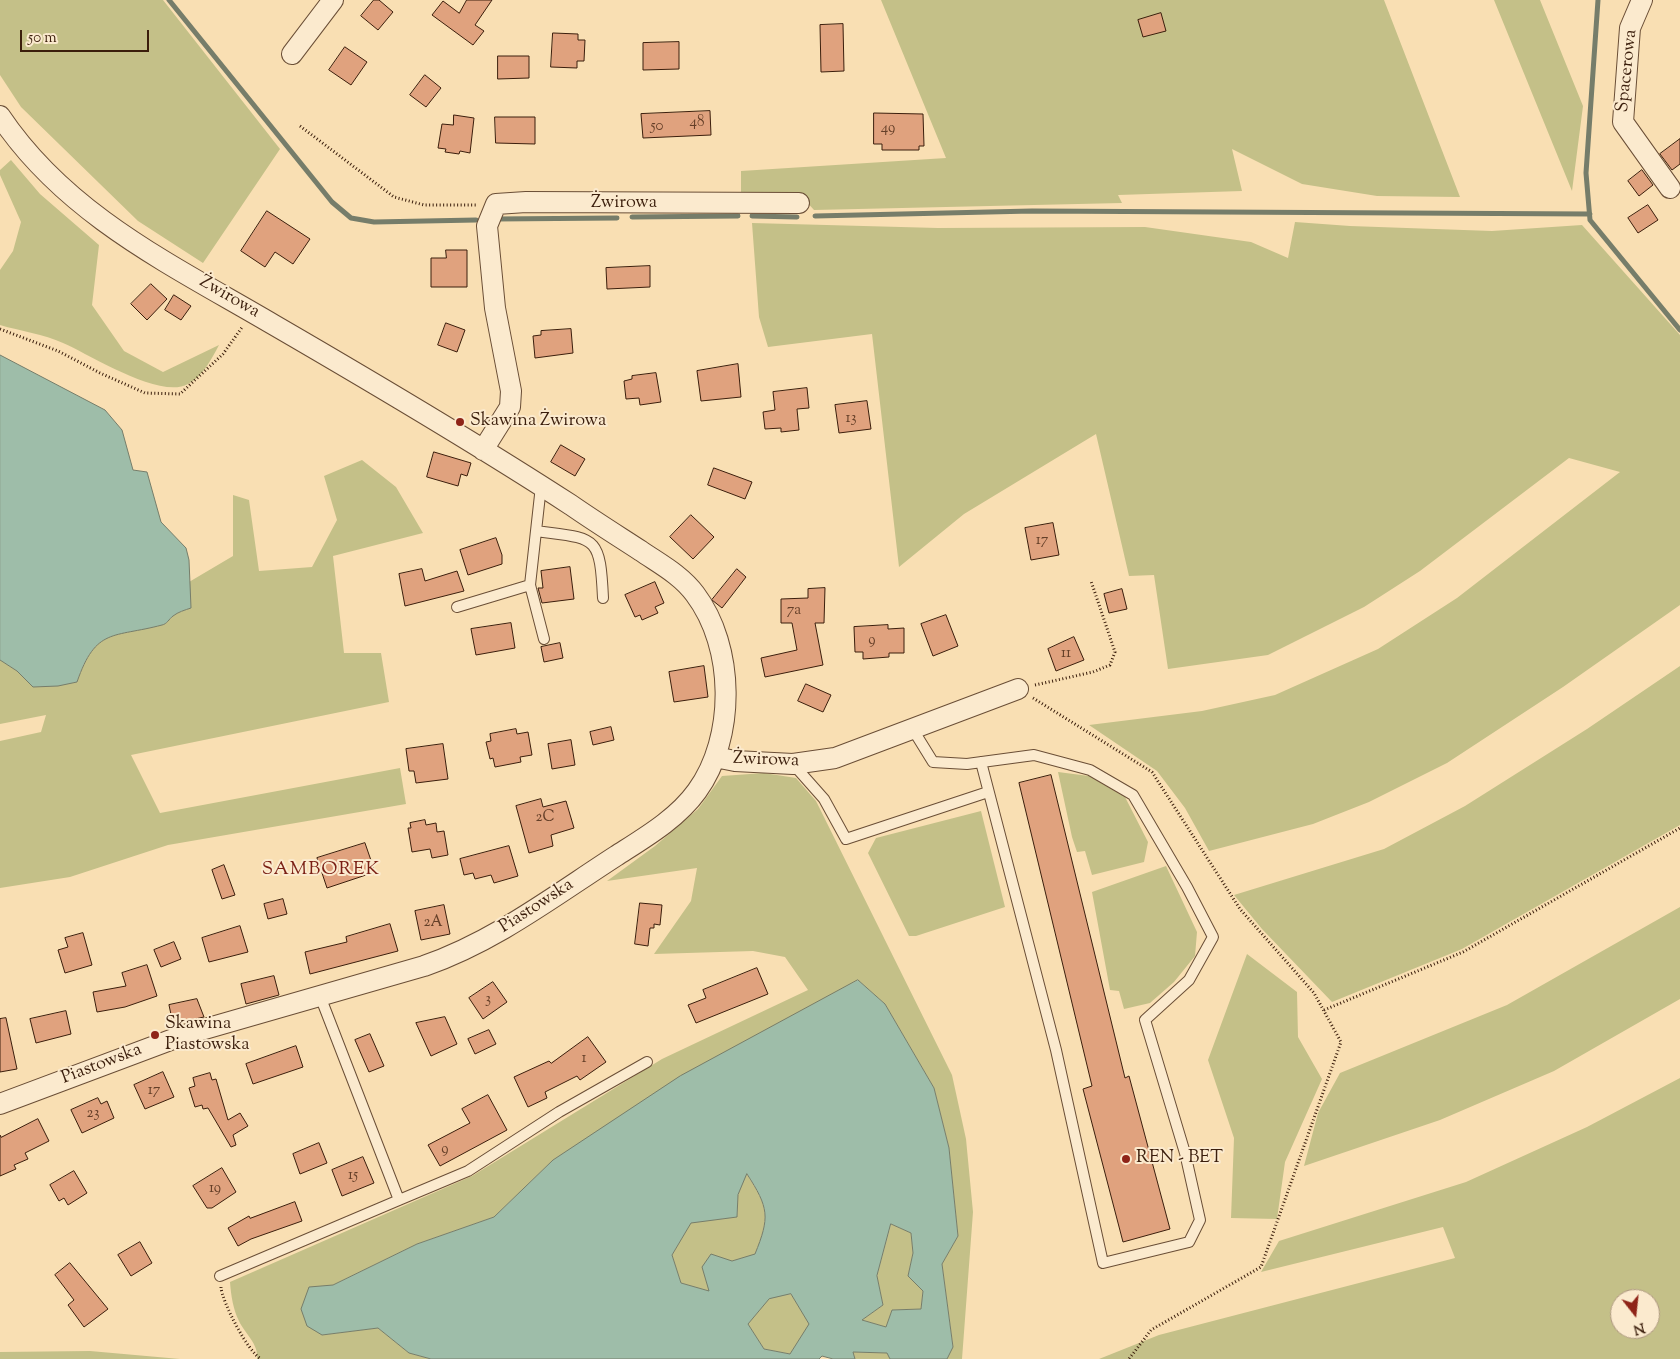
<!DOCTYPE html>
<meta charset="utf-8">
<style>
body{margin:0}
#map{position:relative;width:1680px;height:1359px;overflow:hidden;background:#f9dfb3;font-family:"Sorts Mill Goudy",serif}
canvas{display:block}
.north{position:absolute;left:1610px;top:1289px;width:50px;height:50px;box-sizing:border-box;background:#fbeace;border:1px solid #ae9880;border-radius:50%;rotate:164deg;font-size:14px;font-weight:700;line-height:20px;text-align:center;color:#3b1e0c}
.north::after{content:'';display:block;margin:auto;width:18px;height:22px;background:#8f2418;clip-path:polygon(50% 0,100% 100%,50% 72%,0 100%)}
.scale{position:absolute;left:20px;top:30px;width:129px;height:22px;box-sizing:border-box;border:2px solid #3b1e0c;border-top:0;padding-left:6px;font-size:15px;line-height:18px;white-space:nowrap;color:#3b1e0c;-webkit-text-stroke:4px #fbeace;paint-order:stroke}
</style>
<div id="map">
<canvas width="1680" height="1359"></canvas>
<div class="north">N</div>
<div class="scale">50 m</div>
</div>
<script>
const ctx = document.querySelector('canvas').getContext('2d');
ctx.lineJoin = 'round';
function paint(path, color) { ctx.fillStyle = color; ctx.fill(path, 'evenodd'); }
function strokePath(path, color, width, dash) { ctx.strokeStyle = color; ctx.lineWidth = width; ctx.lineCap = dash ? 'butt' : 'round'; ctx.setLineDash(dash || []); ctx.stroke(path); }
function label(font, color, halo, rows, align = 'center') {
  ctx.font = font + ' "Sorts Mill Goudy",serif'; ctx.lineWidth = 4; ctx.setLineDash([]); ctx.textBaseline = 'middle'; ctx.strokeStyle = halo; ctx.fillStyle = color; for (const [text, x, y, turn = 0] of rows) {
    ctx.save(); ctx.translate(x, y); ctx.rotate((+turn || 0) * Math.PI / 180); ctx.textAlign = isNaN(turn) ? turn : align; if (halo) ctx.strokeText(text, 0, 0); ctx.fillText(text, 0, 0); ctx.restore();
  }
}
paint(new Path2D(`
 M 0,0 L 163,0 L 280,149 L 203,263 L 138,221 L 21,107 L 0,75 Z
 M 881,0 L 1384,0 L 1460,197 L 1377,196 L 1302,184 L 1232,149 L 1242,191 L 1118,195 L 1122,203 L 814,210 L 805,200 L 741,196 L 741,171 L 946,158 Z
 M 1494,0 L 1540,0 L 1583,106 L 1572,191 Z
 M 11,160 L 40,194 L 99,245 L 92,305 L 124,351 L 163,372 L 219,345 C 211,360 203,376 188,384 C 160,400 89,354 63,343 C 44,334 20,331 0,325 L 0,270 L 13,251 L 21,222 L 0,175 L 0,170 Z
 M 1295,222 L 1350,226 L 1492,231 L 1582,225 L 1680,335 L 1680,605 L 1563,687 L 1447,763 L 1369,802 L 1313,824 L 1209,851 L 1185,808 L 1157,771 L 1089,725 L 1202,711 L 1275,695 L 1378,649 L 1457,598 L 1620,472 L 1569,458 L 1420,571 L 1364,607 L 1268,655 L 1168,669 L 1154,575 L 1129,576 L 1096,434 L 964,514 L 899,567 L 872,334 L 768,347 L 759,317 L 752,223 L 938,228 L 1145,227 L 1251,242 L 1288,258 Z
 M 362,460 L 396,487 L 423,533 L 333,556 L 344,653 L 381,653 L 389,702 L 131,755 L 160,813 L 400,768 L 406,804 L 168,845 L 70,877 L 0,888 L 0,741 L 41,732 L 46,715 L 0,724 L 0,660 L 17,671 L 33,687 L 77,682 C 97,626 112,637 162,625 C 167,624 169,619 173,616 C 178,612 185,610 191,608 L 189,582 L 233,556 L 233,495 L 249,500 L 259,571 L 312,567 L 337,520 L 324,476 Z
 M 1680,666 L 1680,825 L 1462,949 L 1332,1002 L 1262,929 L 1234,895 L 1384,849 L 1465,806 L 1587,729 Z
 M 1058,772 L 1089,776 L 1125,797 L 1148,842 L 1144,862 L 1092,875 L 1085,851 L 1077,852 L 1072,837 Z
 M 764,773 L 796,778 L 816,801 L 952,1075 L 966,1139 L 973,1212 L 962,1359 L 947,1359 L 953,1346 L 942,1264 L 958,1236 L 949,1148 L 934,1088 L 885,1004 L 858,980 L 553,1160 L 494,1217 L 417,1244 L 333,1285 L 322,1335 L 378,1328 L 409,1353 L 431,1359 L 257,1359 C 259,1344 245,1334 239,1321 C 233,1309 231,1295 230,1282 L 472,1176 L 662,1059 L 808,990 L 785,957 L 753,951 L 654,954 L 691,901 L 697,868 L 607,881 L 655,846 L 698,809 L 722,776 Z
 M 981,811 L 1005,907 L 916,936 L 909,936 L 868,853 L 876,838 Z
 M 1166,866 L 1197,932 L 1195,956 L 1174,982 L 1150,1003 L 1124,1009 L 1119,991 L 1110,990 L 1092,892 Z
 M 1680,907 L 1680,999 L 1554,1071 L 1440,1120 L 1304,1166 L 1318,1113 L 1340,1073 L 1507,1005 Z
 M 1247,954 L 1297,992 L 1298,1037 L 1322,1079 L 1285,1162 L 1277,1219 L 1231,1218 L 1234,1138 L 1208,1060 Z
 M 1680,1078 L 1680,1359 L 1099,1359 L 1159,1335 L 1455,1258 L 1443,1227 L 1261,1272 L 1279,1241 L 1466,1182 L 1587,1127 ZM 1620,1299 L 1650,1299 L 1650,1329 L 1620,1329 Z
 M 746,1173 C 769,1208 770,1216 755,1255 L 732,1261 L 710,1292 L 681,1283 L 672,1255 L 691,1222 L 737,1217 L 738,1195 Z
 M 891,1224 L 911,1233 L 913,1253 L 908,1276 L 923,1291 L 921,1309 L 892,1310 L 886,1327 L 862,1320 L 883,1305 L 877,1276 Z
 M 791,1294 L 810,1324 L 790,1354 L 764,1349 L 748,1324 L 769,1298 Z
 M 90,1351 L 180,1359 L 0,1359 L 0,1352 Z
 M 853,1352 L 888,1353 L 890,1359 L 855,1359 Z`), '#c4c088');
const water = new Path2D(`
 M 0,355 L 105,410 L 122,430 L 133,470 L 147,472 L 161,522 L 186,548 L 189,560 L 191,608 C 185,610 178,612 173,616 C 169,619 167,624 162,625 C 113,638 96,627 77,682 L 58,686 L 33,687 L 17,671 L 0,660 Z
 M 858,980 L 885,1004 L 934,1088 L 949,1148 L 958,1236 L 942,1264 L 953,1347 L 947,1359 L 890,1359 L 887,1353 L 853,1352 L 855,1359 L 833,1359 L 822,1356 L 819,1359 L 431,1359 L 409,1353 L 378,1328 L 322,1335 L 307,1326 L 301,1309 L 309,1287 L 333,1285 L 417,1244 L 494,1217 L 553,1160 L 680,1076 ZM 747,1174 C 769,1208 770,1217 755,1254 L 732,1261 L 711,1254 L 702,1267 L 709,1291 L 681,1283 L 672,1255 L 691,1223 L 737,1217 L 738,1195 ZM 891,1224 L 911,1233 L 913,1253 L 908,1276 L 923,1291 L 921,1309 L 892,1310 L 886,1327 L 862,1320 L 883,1305 L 877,1276 ZM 791,1294 L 809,1324 L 790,1354 L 764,1349 L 748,1324 L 769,1299 Z`);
paint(water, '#9ebda9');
strokePath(water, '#767d6a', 1);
strokePath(new Path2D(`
 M 169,0 L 332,202 L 351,218 L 374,222 L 476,220
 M 1598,0 L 1586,173 L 1590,220 L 1680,330
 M 752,216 L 797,217
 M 815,216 L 1032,211 L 1590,214
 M 632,217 L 738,216
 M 496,219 L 617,218`), '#767d6a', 5);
const building = new Path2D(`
 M 374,0 L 379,0 L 393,12 L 378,30 L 361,16 Z
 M 467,0 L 492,0 L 475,25 L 484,31 L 473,45 L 432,15 L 443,1 L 459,13 Z
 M 1161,13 L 1166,31 L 1143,37 L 1138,20 Z
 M 843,24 L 844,71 L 821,72 L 820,25 Z
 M 553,33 L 578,34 L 578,40 L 585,40 L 584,61 L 577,61 L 577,68 L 551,67 Z
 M 679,42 L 679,69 L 643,70 L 643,43 Z
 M 345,47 L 367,62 L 351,85 L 329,70 Z
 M 498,56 L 529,56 L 529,78 L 498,79 Z
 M 425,75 L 441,88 L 426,107 L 410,95 Z
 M 710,111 L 711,135 L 643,138 L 641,114 Z
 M 874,113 L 923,114 L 924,146 L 919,146 L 919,150 L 882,150 L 882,144 L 874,144 Z
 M 454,115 L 474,118 L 470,153 L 460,151 L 459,154 L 445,152 L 446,149 L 438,148 L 442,124 L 453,125 Z
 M 495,117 L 535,117 L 535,144 L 496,143 Z
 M 1680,139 L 1680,164 L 1672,170 L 1660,154 Z
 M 1642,170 L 1653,185 L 1639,196 L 1628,181 Z
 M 1648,205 L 1658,220 L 1638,233 L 1628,218 Z
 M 267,211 L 310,239 L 293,264 L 275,252 L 265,267 L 241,251 Z
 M 446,250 L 467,250 L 467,287 L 431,287 L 431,258 L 446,258 Z
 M 650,266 L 650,287 L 607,289 L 606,268 Z
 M 151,284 L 167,299 L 147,320 L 131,304 Z
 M 174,295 L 191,306 L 181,320 L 165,310 Z
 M 446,323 L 465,330 L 457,352 L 438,345 Z
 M 571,329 L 573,353 L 535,358 L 533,336 L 541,335 L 541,331 Z
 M 738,364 L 741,397 L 701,401 L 697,371 Z
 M 656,373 L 661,402 L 640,405 L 639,398 L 626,399 L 624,381 L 632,379 L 632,376 Z
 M 807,388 L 809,408 L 797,409 L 799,430 L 781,432 L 781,428 L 765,429 L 763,412 L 775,410 L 773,392 Z
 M 867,401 L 871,429 L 839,433 L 835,405 Z
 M 561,445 L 585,459 L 575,476 L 551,462 Z
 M 434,452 L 471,463 L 467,476 L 461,474 L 458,486 L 427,477 Z
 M 714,468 L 752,482 L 745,499 L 708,485 Z
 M 691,515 L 714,537 L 693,559 L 670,537 Z
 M 1053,523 L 1059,555 L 1031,560 L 1025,528 Z
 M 496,538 L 502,555 L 502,564 L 468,575 L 460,550 Z
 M 570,567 L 574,599 L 542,603 L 538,588 L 543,588 L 541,571 Z
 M 422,569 L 425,581 L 457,571 L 464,591 L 405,606 L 399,574 Z
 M 737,569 L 746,577 L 722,608 L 712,600 Z
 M 655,582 L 664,603 L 655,607 L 658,613 L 642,620 L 640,615 L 635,617 L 625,595 Z
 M 825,588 L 824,623 L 815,623 L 823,665 L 765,677 L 761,658 L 797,650 L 792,623 L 781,623 L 781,599 L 808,598 L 808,589 Z
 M 1122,589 L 1127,609 L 1109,613 L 1104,594 Z
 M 946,615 L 958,646 L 933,656 L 921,624 Z
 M 511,623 L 515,648 L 476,655 L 471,629 Z
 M 888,625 L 888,629 L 904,628 L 904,653 L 889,653 L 889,657 L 863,659 L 863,652 L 855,652 L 854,627 Z
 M 1074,637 L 1084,660 L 1056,671 L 1048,649 Z
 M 560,643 L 563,658 L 544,662 L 541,647 Z
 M 704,666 L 708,697 L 674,702 L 669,672 Z
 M 806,684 L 831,695 L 823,712 L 798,701 Z
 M 611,727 L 614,740 L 593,745 L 590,732 Z
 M 516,729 L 517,734 L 528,732 L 532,755 L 520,757 L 521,762 L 495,767 L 493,758 L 490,759 L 486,742 L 491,741 L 490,734 Z
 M 571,740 L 575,765 L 552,769 L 548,744 Z
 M 443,744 L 448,779 L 416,783 L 414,771 L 409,771 L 406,749 Z
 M 1051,775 L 1125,1078 L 1129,1076 L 1170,1229 L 1123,1242 L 1083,1089 L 1092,1086 L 1019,783 Z
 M 541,799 L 543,807 L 566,801 L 574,828 L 551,835 L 553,846 L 529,853 L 516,806 Z
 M 425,820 L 426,825 L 436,823 L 437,832 L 444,831 L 448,855 L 432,858 L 430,849 L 412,852 L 408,828 L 411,828 L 410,823 Z
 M 365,843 L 375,872 L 327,888 L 317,858 Z
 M 509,846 L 518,876 L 494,883 L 491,875 L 475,879 L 473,873 L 464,875 L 460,859 Z
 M 224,865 L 235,895 L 222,899 L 212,870 Z
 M 283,899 L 287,914 L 268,919 L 264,904 Z
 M 640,903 L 662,905 L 660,925 L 654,924 L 654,928 L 650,928 L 648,946 L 635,944 Z
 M 444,905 L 450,934 L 421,940 L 415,911 Z
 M 390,924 L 398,951 L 310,974 L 305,952 L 347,942 L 346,937 Z
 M 240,926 L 248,952 L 209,962 L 202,938 Z
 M 83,933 L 92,965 L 65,973 L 58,950 L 68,947 L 65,938 Z
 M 174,942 L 181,959 L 161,967 L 154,950 Z
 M 147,965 L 157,996 L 125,1007 L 97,1012 L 93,992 L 126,986 L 122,973 Z
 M 757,968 L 768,994 L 696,1023 L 688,1005 L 706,998 L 703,990 Z
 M 274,976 L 279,995 L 246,1004 L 241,984 Z
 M 493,982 L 507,1002 L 483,1019 L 469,998 Z
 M 197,999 L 204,1017 L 173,1024 L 169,1005 Z
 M 66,1011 L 71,1034 L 36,1043 L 30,1019 Z
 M 445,1017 L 457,1044 L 431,1056 L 416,1023 Z
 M 6,1018 L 17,1069 L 0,1072 L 0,1019 Z
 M 489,1030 L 496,1044 L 475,1054 L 468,1039 Z
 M 370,1034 L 384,1066 L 369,1072 L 355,1040 Z
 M 588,1037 L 606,1062 L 580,1080 L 577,1076 L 545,1092 L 547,1098 L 528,1107 L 514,1077 L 549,1061 L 551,1063 Z
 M 296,1046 L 303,1067 L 253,1084 L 246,1064 Z
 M 163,1072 L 174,1097 L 145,1109 L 134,1085 Z
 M 210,1073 L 212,1080 L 216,1079 L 228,1120 L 240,1113 L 248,1126 L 233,1135 L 236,1145 L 231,1147 L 208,1108 L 203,1109 L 202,1105 L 195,1107 L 189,1088 L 195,1086 L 193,1078 Z
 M 488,1095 L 507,1130 L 440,1166 L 428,1145 L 470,1123 L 462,1109 Z
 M 98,1098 L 101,1104 L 107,1101 L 114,1118 L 82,1133 L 71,1110 Z
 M 38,1119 L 49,1141 L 25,1153 L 28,1159 L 14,1165 L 16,1169 L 0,1176 L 0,1135 L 1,1137 Z
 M 319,1143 L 327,1163 L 300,1174 L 293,1154 Z
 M 363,1157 L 374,1183 L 342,1196 L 332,1170 Z
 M 222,1168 L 236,1192 L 212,1208 L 207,1208 L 193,1186 Z
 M 74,1171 L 87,1193 L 68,1205 L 64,1198 L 59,1201 L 50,1185 Z
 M 295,1202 L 302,1221 L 251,1239 L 238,1246 L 228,1228 L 249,1216 L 250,1218 Z
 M 140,1242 L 152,1263 L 131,1276 L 118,1255 Z
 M 70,1263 L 108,1309 L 84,1327 L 68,1305 L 74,1300 L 55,1275 Z`);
paint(building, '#e0a27e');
strokePath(building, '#3b1e0c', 1);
const lane = new Path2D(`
 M 536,531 C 596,539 600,534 603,598
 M 530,585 L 544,639
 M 457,607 L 530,585 L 541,486
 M 912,728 L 933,762 L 967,764 L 1034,755 L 1090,770 L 1133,795 L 1187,887 L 1213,937 L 1189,980 L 1145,1020 L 1185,1153 L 1200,1220 L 1189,1242 L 1103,1263 L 1056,1050 L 981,762
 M 793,764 L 824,799 L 846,839 L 988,792
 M 320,996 L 399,1200 L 468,1171 L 559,1112 L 647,1062
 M 220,1276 L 399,1200`);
const street = new Path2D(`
 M 1642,0 L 1630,28 L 1623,122 L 1670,188
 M 292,54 L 333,0
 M 0,116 C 67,216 174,266 274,325 C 374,383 474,442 571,505 C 594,521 618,536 641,551 C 660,564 681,575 695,594 C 735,647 736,737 697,791 C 677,819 644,838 616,856 C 554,896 494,942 424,966 L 184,1035 L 0,1104
 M 483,450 L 510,407 L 511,391 L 495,308 L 487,226 L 496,204 L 526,202 L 799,203
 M 715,757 L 735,761 L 793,764 L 835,758 L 1018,689`);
strokePath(lane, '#6a4e36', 12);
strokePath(street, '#6a4e36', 22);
strokePath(new Path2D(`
 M 300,126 L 394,197 L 424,205 L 476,205
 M 0,329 L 58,351 L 100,373 L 145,393 L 180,394 L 223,354 L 243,326
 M 1035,685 L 1093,672 L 1110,665 L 1115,652 L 1091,581
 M 1033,698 L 1152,772 L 1240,909 L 1314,993 L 1341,1042 L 1261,1267 L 1151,1330 L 1129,1359
 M 1324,1010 L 1463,952 L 1680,828
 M 221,1287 C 222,1302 248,1352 261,1359`), '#3b1e0c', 3, [1, 2.5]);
strokePath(lane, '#fbeace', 10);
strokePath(street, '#fbeace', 20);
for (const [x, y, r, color] of [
 [460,422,5,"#8f2418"],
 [155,1035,5,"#8f2418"],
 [1126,1159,5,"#8f2418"]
]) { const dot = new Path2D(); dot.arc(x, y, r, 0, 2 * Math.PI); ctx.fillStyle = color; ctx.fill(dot); strokePath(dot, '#fbeace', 2); }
label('15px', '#643f28', null, [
 ["48",697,123],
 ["50",657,127],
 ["49",888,129],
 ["13",851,419],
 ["17",1042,541],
 ["7a",794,611],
 ["9",872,641],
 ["11",1066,654],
 ["2C",545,818],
 ["2A",433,923],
 ["3",488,1000],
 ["1",584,1059],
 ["17",154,1091],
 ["23",93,1114],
 ["9",445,1150],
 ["15",353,1176],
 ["19",215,1189]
]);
label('18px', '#3b1e0c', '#fbeace', [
 ["Spacerowa",1628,71,-84],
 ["Żwirowa",624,204],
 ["Żwirowa",229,298,30],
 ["Żwirowa",766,761,2],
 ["Piastowska",537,907,-33],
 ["Piastowska",102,1065,-21]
]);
label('18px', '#3b1e0c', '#fbeace', [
 ["Skawina Żwirowa",470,422],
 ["Skawina",165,1025],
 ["Piastowska",165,1046],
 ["REN - BET",1136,1159]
], 'left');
ctx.letterSpacing = '1px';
label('19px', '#7a1f14', '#fbeace', [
 ["SAMBOREK",321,871]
]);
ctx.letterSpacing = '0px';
</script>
